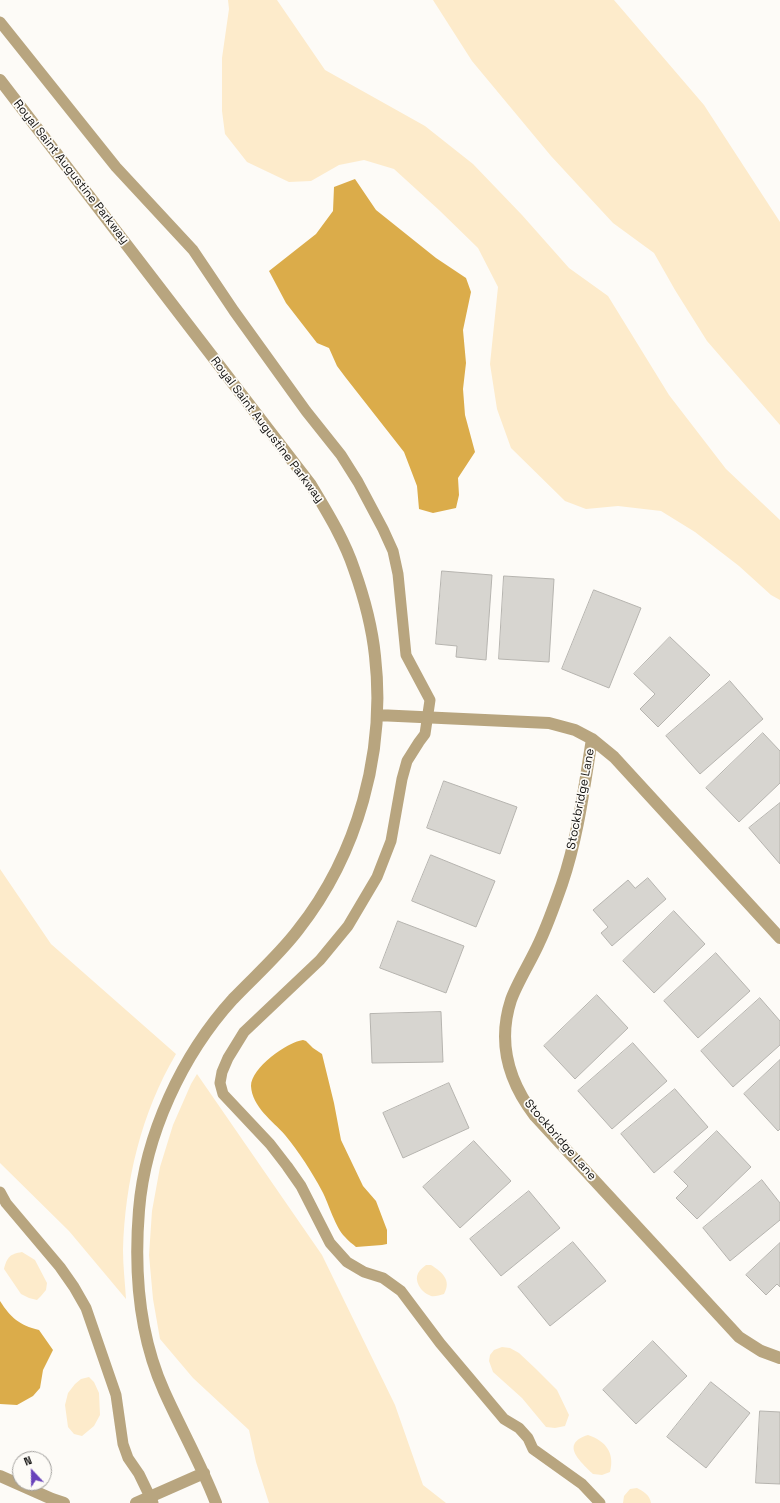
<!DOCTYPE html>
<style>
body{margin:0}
#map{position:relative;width:780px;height:1503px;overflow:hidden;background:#fdfbf7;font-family:"Space Grotesk",sans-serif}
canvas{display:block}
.north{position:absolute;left:12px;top:1451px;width:40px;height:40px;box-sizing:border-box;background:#fdfbf7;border:1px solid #9f9d9a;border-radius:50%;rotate:338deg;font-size:11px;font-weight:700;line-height:16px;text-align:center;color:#11100f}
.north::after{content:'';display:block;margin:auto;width:14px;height:18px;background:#6943bb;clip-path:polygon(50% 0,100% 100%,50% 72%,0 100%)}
</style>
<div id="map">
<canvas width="780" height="1503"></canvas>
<div class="north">N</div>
</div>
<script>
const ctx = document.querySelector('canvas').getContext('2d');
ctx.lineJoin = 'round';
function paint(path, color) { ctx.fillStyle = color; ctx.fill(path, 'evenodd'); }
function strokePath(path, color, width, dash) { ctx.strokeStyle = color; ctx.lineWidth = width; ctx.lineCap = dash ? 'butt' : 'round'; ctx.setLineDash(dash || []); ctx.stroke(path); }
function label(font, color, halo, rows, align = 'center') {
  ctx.font = font + ' "Space Grotesk",sans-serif'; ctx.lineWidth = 3.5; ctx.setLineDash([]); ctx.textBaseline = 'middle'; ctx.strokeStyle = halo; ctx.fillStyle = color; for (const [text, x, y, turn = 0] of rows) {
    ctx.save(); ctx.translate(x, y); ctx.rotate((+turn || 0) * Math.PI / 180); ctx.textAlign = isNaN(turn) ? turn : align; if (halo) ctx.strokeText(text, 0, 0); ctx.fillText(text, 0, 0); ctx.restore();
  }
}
paint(new Path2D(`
 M 228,0 L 277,0 L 325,70 L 425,126 L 473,164 L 522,215 L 569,268 L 608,296 L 669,395 L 726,469 L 780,520 L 780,600 L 771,595 L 739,566 L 695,532 L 661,511 L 618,506 L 586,509 L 565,501 L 511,448 L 497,409 L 490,364 L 498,287 L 478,248 L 439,210 L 394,169 L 364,160 L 339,165 L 311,181 L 289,182 L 247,162 L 225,134 L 222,111 L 222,58 L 229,9 Z
 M 433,0 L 614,0 L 704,105 L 780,222 L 780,425 L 707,341 L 675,290 L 654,253 L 613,223 L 551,156 L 472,61 Z
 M 0,869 L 51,944 L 176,1054 C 141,1113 125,1182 123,1250 C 123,1266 125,1283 126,1299 L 69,1231 L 0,1163 Z
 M 197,1074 L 322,1255 L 395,1405 L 423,1485 L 446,1503 L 269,1503 L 256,1462 L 249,1430 L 193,1378 L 160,1339 L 153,1299 L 149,1255 L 152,1211 L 160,1167 L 173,1125 L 191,1084 Z
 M 22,1252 L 35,1260 L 47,1283 L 46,1290 L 41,1296 L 37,1300 L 29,1298 L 21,1294 L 4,1269 C 7,1257 10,1254 22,1252 Z
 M 426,1265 L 431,1265 C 442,1272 452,1280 444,1294 C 439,1295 433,1298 429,1295 C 426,1294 423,1291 421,1289 C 414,1279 416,1272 426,1265 Z
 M 502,1347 L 510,1348 L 519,1353 L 536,1369 L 557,1390 L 569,1415 L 565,1426 L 555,1428 L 546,1427 L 522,1398 L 493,1372 L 489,1361 L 490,1355 L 494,1350 Z
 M 89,1377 L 94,1382 L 99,1393 L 100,1415 L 94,1426 L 82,1436 L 74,1434 L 68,1427 L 65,1405 L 68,1393 L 75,1384 L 81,1379 Z
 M 588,1435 C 606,1441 615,1453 610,1472 L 602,1475 L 593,1474 C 581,1462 559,1444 588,1435 Z
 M 637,1488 C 643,1491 650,1495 651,1503 L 623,1503 L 624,1496 L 630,1489 Z`), '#fdebcb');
paint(new Path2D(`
 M 355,179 L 376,210 L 436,258 L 466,278 L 471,292 L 463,330 L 466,363 L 463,389 L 465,415 L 475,452 L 458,478 L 459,495 L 456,508 L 433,513 L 419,509 L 417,486 L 404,452 L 346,378 L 337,366 L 329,348 L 317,343 L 286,303 L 269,271 L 316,234 L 333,211 L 334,187 Z
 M 303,1040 L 306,1041 L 313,1048 L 322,1054 L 334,1103 L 341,1140 L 363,1186 L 376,1201 L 387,1230 L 387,1244 L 382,1245 L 356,1247 C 353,1244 348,1241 345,1237 C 335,1227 329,1204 322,1191 C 312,1172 299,1152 285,1135 C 273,1121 252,1107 251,1086 C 251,1068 287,1042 303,1040 Z
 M 0,1301 C 11,1318 19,1325 39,1330 L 53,1350 L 43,1370 L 40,1388 L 33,1396 L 17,1405 L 0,1404 Z`), '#dbac4a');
const building = new Path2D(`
 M 442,571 L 492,575 L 486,660 L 456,657 L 457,646 L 436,644 Z
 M 504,576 L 554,579 L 549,662 L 499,659 Z
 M 594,590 L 641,608 L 609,688 L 562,669 Z
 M 670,637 L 710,675 L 658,727 L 640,709 L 655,694 L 634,674 Z
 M 730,681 L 763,719 L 700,774 L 666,736 Z
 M 763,733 L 780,751 L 780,783 L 739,822 L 706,788 Z
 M 444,781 L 517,807 L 500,854 L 427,828 Z
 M 780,803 L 780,864 L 749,828 Z
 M 431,855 L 495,881 L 476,927 L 412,901 Z
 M 648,878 L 666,899 L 612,946 L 601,933 L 608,927 L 593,910 L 628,880 L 635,888 Z
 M 674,911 L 705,944 L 654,993 L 623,961 Z
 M 398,921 L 464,946 L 446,993 L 380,968 Z
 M 716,953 L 750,991 L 698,1038 L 664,1001 Z
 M 597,995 L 628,1028 L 575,1079 L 544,1046 Z
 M 760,998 L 780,1021 L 780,1045 L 733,1087 L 701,1051 Z
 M 441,1012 L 443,1062 L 372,1063 L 370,1014 Z
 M 633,1043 L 667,1081 L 612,1129 L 578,1091 Z
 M 780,1060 L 780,1129 L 778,1131 L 744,1094 Z
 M 449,1083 L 469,1128 L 403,1158 L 383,1113 Z
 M 675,1089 L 708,1127 L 654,1173 L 621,1134 Z
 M 717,1131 L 751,1167 L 697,1219 L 676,1198 L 688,1186 L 674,1172 Z
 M 474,1141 L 511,1181 L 460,1228 L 423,1187 Z
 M 762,1180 L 780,1203 L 780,1220 L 730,1261 L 703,1228 Z
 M 529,1191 L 560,1228 L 501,1276 L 470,1239 Z
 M 573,1242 L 606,1281 L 550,1326 L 518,1287 Z
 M 780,1243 L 780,1287 L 777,1284 L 766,1295 L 746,1275 Z
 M 653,1341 L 687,1376 L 636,1424 L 603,1390 Z
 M 711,1382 L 750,1413 L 706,1468 L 667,1437 Z
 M 760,1411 L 780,1412 L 780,1484 L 756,1483 Z`);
paint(building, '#d7d5d0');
strokePath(building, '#b6b4af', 1);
strokePath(new Path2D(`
 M 0,22 L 116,167 L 193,250 L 234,311 L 306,411 L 341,455 L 358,482 L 383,529 L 393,551 L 398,574 L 406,655 L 430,700 L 425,734 L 419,742 L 407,761 L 402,779 L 391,841 L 377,877 L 348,926 L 320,960 L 244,1032 L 228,1058 L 222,1072 L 220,1083 L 223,1094 L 270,1144 L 287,1166 L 301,1186 L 330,1243 L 347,1262 L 364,1272 L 383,1278 L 401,1291 L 440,1343 L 504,1419 L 519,1428 L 528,1438 L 533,1449 L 582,1484 L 600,1503
 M 0,1192 L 6,1203 L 60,1267 L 74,1287 L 86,1308 L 116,1395 L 123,1444 L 128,1458 L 139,1474 L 153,1503`), '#b8a57f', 11);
strokePath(new Path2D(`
 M 0,80 L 311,485 C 327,512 344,539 354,569 C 364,597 372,627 375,656 C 386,752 358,854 298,930 C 279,955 255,976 233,999 C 182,1055 145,1135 139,1210 C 134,1271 139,1335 164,1391 C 181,1429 201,1464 216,1503
 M 377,715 L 549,723 L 575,730 L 592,739 L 614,757 L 780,938
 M 592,739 C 584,788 578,837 562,884 C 555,904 548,924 539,943 C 531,961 517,983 511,1000 C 497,1043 509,1082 535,1116 L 739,1337 L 761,1351 L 780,1358
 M 0,1476 L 52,1499 L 64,1503
 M 136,1503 L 204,1473`), '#b8a57f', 12);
label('12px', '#11100f', '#fdfbf7', [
 ["Royal Saint Augustine Parkway",71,172,52],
 ["Royal Saint Augustine Parkway",267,430,53],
 ["Stockbridge Lane",581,799,-79],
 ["Stockbridge Lane",560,1140,49]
]);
</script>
